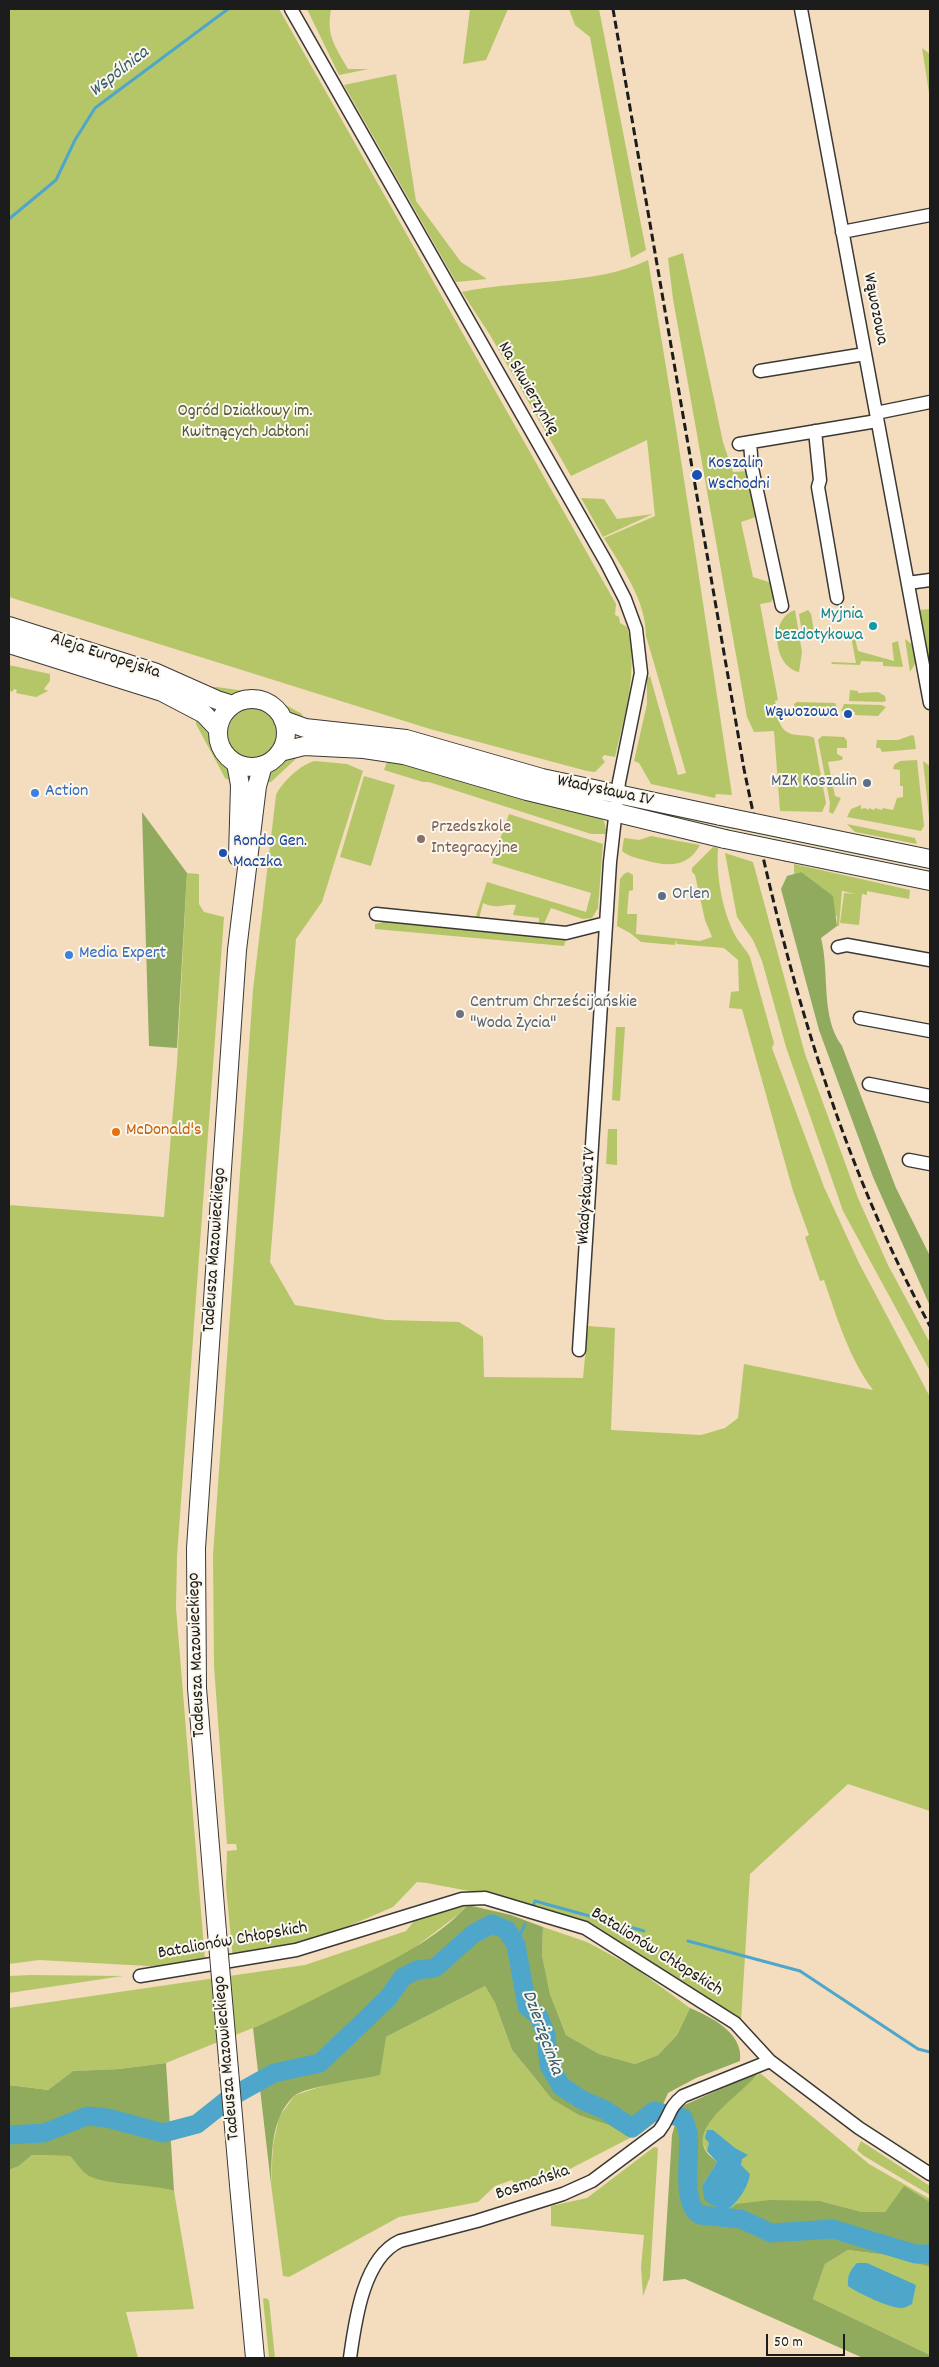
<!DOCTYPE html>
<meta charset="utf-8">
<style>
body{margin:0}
#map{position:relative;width:939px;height:2367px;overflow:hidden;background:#f4dcbe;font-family:Dekko,sans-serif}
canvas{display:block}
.frame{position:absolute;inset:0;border:10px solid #1c1c1c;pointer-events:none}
.scale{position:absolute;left:766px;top:2334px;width:79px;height:22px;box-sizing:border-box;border:2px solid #1c1c1c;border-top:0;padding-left:6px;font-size:15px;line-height:18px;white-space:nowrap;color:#1c1c1c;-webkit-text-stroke:4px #fbf7ec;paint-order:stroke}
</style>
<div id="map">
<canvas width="939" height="2367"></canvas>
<div class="frame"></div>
<div class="scale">50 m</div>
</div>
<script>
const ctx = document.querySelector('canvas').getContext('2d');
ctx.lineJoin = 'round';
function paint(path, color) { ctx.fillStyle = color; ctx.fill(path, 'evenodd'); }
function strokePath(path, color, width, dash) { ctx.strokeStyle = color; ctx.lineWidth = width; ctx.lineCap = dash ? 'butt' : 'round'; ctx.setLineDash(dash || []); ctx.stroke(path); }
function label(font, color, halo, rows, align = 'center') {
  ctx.font = font + ' Dekko,sans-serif'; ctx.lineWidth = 4; ctx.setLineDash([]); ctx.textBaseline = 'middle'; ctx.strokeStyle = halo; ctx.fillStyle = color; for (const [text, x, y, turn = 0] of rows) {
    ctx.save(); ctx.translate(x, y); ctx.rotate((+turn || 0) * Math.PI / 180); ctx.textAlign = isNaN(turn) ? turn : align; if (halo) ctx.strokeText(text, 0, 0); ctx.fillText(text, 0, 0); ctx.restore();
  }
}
paint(new Path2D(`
 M 9,9 L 279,9 L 616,604 L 615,615 L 619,617 L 620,623 L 627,627 C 639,670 625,714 615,757 L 604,755 L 602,758 L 605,762 L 595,772 L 587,771 L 430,729 L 9,597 Z
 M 307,9 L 331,9 C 326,36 335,46 348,69 L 369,69 L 339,75 Z
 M 470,9 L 508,9 L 486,60 L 463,64 Z
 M 569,9 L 599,9 L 646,250 L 631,258 L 590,37 L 575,25 Z
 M 922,48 L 930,54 L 930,99 Z
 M 396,74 L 416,201 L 461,262 L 487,279 L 456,282 L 344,85 Z
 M 683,253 L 723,442 L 733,472 L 747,471 L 756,517 L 741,522 L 753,577 L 772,583 L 775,596 L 771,602 L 760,604 L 778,700 L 775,701 C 778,717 778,734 798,735 C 803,736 809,735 814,738 L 826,803 L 822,812 L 780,811 L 774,731 L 754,732 L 747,717 L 673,299 L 668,258 Z
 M 648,260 C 679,438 705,617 732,795 L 716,794 L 715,798 L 651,784 L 639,763 L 634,761 L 647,704 L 647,678 L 650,676 L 678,775 L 686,773 L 646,636 C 646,600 622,568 604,538 L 655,516 L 647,440 L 571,476 L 490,335 L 462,292 C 520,279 596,286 648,260 Z
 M 581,498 L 604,499 L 617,519 L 653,514 L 603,537 Z
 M 930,609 L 930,669 L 919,610 Z
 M 795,610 L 802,652 L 799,672 C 774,667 768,619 795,610 Z
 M 808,610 L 811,614 L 814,631 L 802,633 L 799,614 Z
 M 853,630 L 858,651 L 894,661 L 892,643 L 898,641 L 903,667 L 883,666 L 883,662 L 861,661 L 860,665 L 832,664 L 831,662 L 856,663 L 850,631 Z
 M 905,639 L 914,646 L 916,662 L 910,672 Z
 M 9,665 L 50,674 L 50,681 L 44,689 L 48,691 L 36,697 L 16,693 L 17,690 L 14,689 L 12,692 L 9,690 Z
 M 213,687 L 217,687 L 266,694 L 302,714 L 303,721 L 289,714 L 279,702 L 267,695 L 249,693 L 233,696 L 211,692 Z
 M 850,690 L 858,691 L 858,693 L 878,692 L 885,696 L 886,701 L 882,702 L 849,701 Z
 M 797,702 L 835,703 L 838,709 L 835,713 L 822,713 L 822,711 L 810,710 L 809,713 L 795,708 L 794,704 Z
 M 844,704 L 881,705 L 886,707 L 878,716 L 855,715 L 855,712 L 841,711 Z
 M228 733a25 25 0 1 1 50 0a25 25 0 1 1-50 0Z
 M 196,718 L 208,728 L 216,753 L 229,769 L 231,781 L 225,778 L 196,724 Z
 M 912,735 L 914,736 L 916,749 L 882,752 L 880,748 L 876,748 L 877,740 L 898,740 Z
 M 822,736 L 844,737 L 847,741 L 847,748 L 837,748 L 837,754 L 843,757 L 842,760 L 828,762 L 835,796 L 841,798 L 833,814 L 829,812 L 830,803 L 818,740 Z
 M 300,755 L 271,782 L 263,783 C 271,767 284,760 300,755 Z
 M 917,760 L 924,826 L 921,831 L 847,817 L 851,809 L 861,805 L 861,809 L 865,808 L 869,810 L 869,808 L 874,810 L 875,808 L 882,810 L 883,808 L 893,810 L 897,798 L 903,797 L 903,786 L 900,786 L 900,770 L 893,769 L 894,765 L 900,761 Z
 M 315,761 L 347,764 L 363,771 L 322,902 L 296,939 L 270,1262 L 295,1305 L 386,1320 L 459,1322 L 483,1337 L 484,1377 L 583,1378 L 588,1326 L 615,1328 L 611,1430 L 701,1435 L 725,1428 L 738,1418 L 744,1364 L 873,1390 C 849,1358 837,1318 824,1280 L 820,1281 L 805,1237 L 809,1235 L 793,1191 L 742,1009 L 729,1008 L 731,992 L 739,991 L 738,960 L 724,948 L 677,944 L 676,940 L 675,945 L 641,942 L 630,933 L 617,926 L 620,879 L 624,874 L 628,872 L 633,875 L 633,890 L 629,891 L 627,914 L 637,914 L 636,934 L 700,941 L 712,937 L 705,920 L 695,875 L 692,872 L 692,868 L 713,847 L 718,848 C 716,875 722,910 735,935 C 739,943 746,949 750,957 L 774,1043 L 772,1048 L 824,1187 L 859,1263 L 930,1397 L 930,1811 L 848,1784 L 750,1874 L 741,2021 L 595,1927 L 511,1899 L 427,1883 L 417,1882 L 393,1907 L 298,1948 L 233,1959 L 226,1887 L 227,1851 L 237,1850 L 236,1844 L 227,1844 L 214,1666 L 213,1555 L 253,990 L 276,795 C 282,782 301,764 315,761 Z
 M 409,761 L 600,816 L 604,821 L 607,834 L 591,834 L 429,782 L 423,782 L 384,770 L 387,762 Z
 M 923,761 L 930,766 L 930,826 Z
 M 364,776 L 395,785 L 371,866 L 340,857 Z
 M 652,807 L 906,859 L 905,864 L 651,812 Z
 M 509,814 L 603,844 L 598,908 L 592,918 L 583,919 L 551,908 L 543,926 L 539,926 L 539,918 L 513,915 L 516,905 C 504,903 498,910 483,903 L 479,919 L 475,919 L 487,882 L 586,912 L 591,893 L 492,863 Z
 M 847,824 L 915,838 L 917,844 L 855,832 Z
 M 651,836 L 700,845 C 687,869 666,866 644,860 C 636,858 628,856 622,851 L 624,838 L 639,840 Z
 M 725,853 L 753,862 L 805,1054 L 858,1198 L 888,1265 L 930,1343 L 930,1371 L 843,1211 L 786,1047 L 762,961 L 753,940 L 737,917 Z
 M 794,864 L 910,890 L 909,899 L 867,891 L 867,895 L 862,894 L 859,925 L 840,923 L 844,893 L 856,894 L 842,891 L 839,926 L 837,926 L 837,917 L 801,872 L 794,874 Z
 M 187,873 L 199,874 L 199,904 L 204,912 L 224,917 L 177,1556 L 176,1608 L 205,1960 L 166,1967 L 39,1960 L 9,1964 L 9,1205 L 164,1217 L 177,1064 Z
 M 387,921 L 566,938 L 564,946 L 375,929 L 375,924 Z
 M 616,1027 L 625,1027 L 620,1101 L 612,1100 Z
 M 608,1129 L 617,1129 L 617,1165 L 606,1164 Z
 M 468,1905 L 459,1914 L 405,1955 L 285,2015 L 166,2063 L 119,2069 L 73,2071 L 48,2090 L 9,2085 L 9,2008 L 305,1965 L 406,1931 L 414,1921 Z
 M 543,1927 L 587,1942 L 635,1968 L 690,2008 L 677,2035 L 658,2055 L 635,2064 L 599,2054 L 566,2035 L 550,1994 L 542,1955 Z
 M 30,1975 L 123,1976 L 9,1993 L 9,1976 Z
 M 485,1986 L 495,2003 L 512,2050 L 542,2087 L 549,2081 L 630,2138 L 529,2190 L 519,2192 L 512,2180 L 495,2186 L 478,2202 L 399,2217 L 289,2277 L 283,2276 L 271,2184 L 273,2145 L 279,2117 L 295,2095 L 323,2086 L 386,2037 Z
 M 760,2073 L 869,2164 L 930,2199 L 930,2202 L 904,2187 L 885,2212 L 862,2212 L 820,2201 L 726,2212 L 702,2186 L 717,2162 C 710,2155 701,2147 702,2136 C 706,2117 746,2086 760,2073 Z
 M 861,2141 L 930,2186 L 930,2195 L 864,2156 L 857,2150 Z
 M 654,2147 L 658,2148 L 650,2277 L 643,2296 L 641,2267 L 644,2235 L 551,2226 L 551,2206 L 587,2198 Z
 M 32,2155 L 70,2156 L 88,2175 L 157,2186 L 174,2191 L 194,2309 L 126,2312 L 138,2358 L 9,2358 L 9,2170 L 19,2166 Z
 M 848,2250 L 886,2255 L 930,2267 L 930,2355 L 813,2299 L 825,2264 Z
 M 265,2298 L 269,2300 L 275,2358 L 269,2358 L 263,2299 Z`), '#b5c669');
paint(new Path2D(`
 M 142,812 L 187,873 L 177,1048 L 149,1046 Z
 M 801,872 L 833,896 L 837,926 L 821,938 C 830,973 820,1016 842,1046 L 896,1188 L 930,1256 L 930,1306 L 873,1177 L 819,1030 L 781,889 L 787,876 Z
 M 468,1905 L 511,1915 L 543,1927 L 542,1955 L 550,1994 L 566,2035 L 599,2054 L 635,2064 L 658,2055 L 677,2035 L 690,2008 C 711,2017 744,2033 740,2061 L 696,2078 L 668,2093 L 657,2118 L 630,2138 L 609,2125 L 579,2115 L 552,2099 L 512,2050 L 495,2003 L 485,1986 L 386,2037 L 380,2075 C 363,2079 303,2087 294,2096 C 270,2119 272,2154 271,2184 L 253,2028 C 280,2017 306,2003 332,1990 C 380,1966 431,1945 468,1905 Z
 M 166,2063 L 174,2191 C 148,2183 111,2186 89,2176 C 82,2172 76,2162 70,2156 L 32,2155 L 19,2166 L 9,2170 L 9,2085 L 48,2090 L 73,2071 L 119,2069 Z
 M 759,2072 C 747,2091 689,2124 706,2151 C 708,2155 714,2159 717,2162 L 702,2186 L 726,2212 L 736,2204 L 770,2200 L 820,2201 L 862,2212 L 885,2212 L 904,2186 L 930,2202 L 930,2267 L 886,2255 L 848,2250 L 825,2264 L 813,2299 L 930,2355 L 930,2358 L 863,2358 L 685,2279 L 663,2281 L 672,2135 L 680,2107 Z`), '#90ab5d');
paint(new Path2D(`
 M 707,2130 L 713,2130 L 735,2148 L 748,2155 L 742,2159 L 741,2165 L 750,2174 C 747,2191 738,2200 726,2212 L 705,2201 L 702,2186 L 717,2162 L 707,2151 L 709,2143 L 705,2138 Z
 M 857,2263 L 867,2263 L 916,2285 L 912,2304 C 908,2306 905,2308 901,2308 C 889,2308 858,2293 848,2286 C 847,2276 850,2270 857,2263 Z`), '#4ea7cb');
strokePath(new Path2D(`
 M 9,219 L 56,180 L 75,140 L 95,108 L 228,9
 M 532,1909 L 535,1901 L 644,1931
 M 688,1941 L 800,1971 L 918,2049 L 930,2052
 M 516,1945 L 525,1924`), '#4ea7cb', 3);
strokePath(new Path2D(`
 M 9,2135 L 44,2133 L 87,2116 L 107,2118 L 163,2133 L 197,2124 L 231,2097 L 274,2073 L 320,2063 L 388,1998 L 403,1977 L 417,1970 L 435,1968 L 473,1934 L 492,1924 L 507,1930 L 516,1945 L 527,2006 L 539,2017 L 546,2035 L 549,2065 L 561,2086 L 582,2100 L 605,2110 L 632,2128 L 654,2111 L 683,2118 C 685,2122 687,2128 688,2133 C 691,2152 680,2204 700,2215 L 741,2219 L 771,2233 L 833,2229 L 915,2254 L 930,2254`), '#4ea7cb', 19);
const minor = new Path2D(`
 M 291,9 L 606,562 L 625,599 L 636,629 L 641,673 L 619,782 L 610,862 L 579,1350
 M 801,9 L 930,703
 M 842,232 L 930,215
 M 760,371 L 865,354
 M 876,413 L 930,402
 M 815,431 L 820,480 L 818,487 L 837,598
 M 750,442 L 752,468 L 782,606
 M 739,444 L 877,421
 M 908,583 L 930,580
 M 376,914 L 566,933 L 606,923
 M 838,947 L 847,945 L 930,960
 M 860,1018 L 930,1031
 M 869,1084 L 930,1096
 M 909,1160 L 930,1164
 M 140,1976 L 296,1950 L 462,1899 L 485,1898 L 585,1928 L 735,2023 L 770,2061 L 859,2128 L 930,2174
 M 350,2358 C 355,2322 363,2258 400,2241 L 477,2221 L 563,2194 L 592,2181 L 659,2131 C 671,2116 667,2109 683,2096 L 770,2061`);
const secondary = new Path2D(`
 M 9,626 L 154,672 L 217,700 L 233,705
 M 9,644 L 162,692 L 204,714 L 218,729
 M218 733a34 34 0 1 1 68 0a34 34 0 1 1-68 0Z
 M 283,720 L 305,728 L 406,739 L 542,778 L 721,816
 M 280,752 L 304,746 L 364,749 L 404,755 L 527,791 L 725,839
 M 236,763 L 240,785 L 238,857
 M 784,829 L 930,859
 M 788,852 L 930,881
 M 217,1932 L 197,1688 L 196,1548 L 237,950 L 257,786 L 263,765
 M 239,2185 L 255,2358`);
strokePath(minor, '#3c3934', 15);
strokePath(secondary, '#3c3934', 20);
strokePath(minor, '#fff', 12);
strokePath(secondary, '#fff', 18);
strokePath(new Path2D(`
 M 613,9 L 744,769 C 783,960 836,1154 930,1326`), '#1c1c1c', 3, [8, 4]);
const secondaryBridge = new Path2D(`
 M 721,816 L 784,829
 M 725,839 L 788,852
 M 217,1932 L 239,2185`);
strokePath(secondaryBridge, '#3c3934', 20, []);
strokePath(secondaryBridge, '#fff', 18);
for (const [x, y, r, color] of [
 [697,475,6,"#1a4fb4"],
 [873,626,5,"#0f9aa8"],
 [848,714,5,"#1a4fb4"],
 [867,783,5,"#5c6f8a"],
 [35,793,5,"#3f7fe0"],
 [421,839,5,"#8d6e63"],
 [223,853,5,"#1a4fb4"],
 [662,896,5,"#5c6f8a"],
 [69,955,5,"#3f7fe0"],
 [460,1014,5,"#6b7280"],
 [116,1132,5,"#e8710a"]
]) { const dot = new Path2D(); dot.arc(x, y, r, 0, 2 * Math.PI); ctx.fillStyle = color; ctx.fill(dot); strokePath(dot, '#fbf7ec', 2); }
label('18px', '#1c1c1c', '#fbf7ec', [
 ["Wąwozowa",874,309,79],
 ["Na Skwierzynkę",527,389,60],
 ["Aleja Europejska",105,657,18],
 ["Władysława IV",605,792,12],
 ["Władysława IV",588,1196,-86],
 ["Tadeusza Mazowieckiego",216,1250,-86],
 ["Tadeusza Mazowieckiego",198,1655,-92],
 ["Batalionów Chłopskich",233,1942,-10],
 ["Batalionów Chłopskich",656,1953,32],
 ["Tadeusza Mazowieckiego",228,2058,-95],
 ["Bosmańska",533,2184,-19]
]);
label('18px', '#525837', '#fbf7ec', [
 ["Ogród Działkowy im.",245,413],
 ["Kwitnących Jabłoni",245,434]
]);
label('18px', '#164399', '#fbf7ec', [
 ["Koszalin",708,465],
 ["Wschodni",708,486],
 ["Wąwozowa",838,714,"right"],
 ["Rondo Gen.",233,843],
 ["Maczka",233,864]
], 'left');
label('18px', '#0d838f', '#fbf7ec', [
 ["Myjnia",863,616],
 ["bezdotykowa",863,637]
], 'right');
label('18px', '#4e5e75', '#fbf7ec', [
 ["MZK Koszalin",857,783],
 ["Orlen",672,896,"left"]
], 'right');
label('18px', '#366cbe', '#fbf7ec', [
 ["Action",45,793],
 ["Media Expert",79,955]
], 'left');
label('18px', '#785e54', '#fbf7ec', [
 ["Przedszkole",431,829],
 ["Integracyjne",431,850]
], 'left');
label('18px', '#5b616d', '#fbf7ec', [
 ["Centrum Chrześcijańskie",470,1004],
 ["\"Woda Życia\"",470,1025]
], 'left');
label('18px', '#c56008', '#fbf7ec', [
 ["McDonald's",126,1132]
], 'left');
label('italic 19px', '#325b6b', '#fbf7ec', [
 ["Wspólnica",120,73,-38],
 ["Dzierżęcinka",541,2033,70]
]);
</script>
